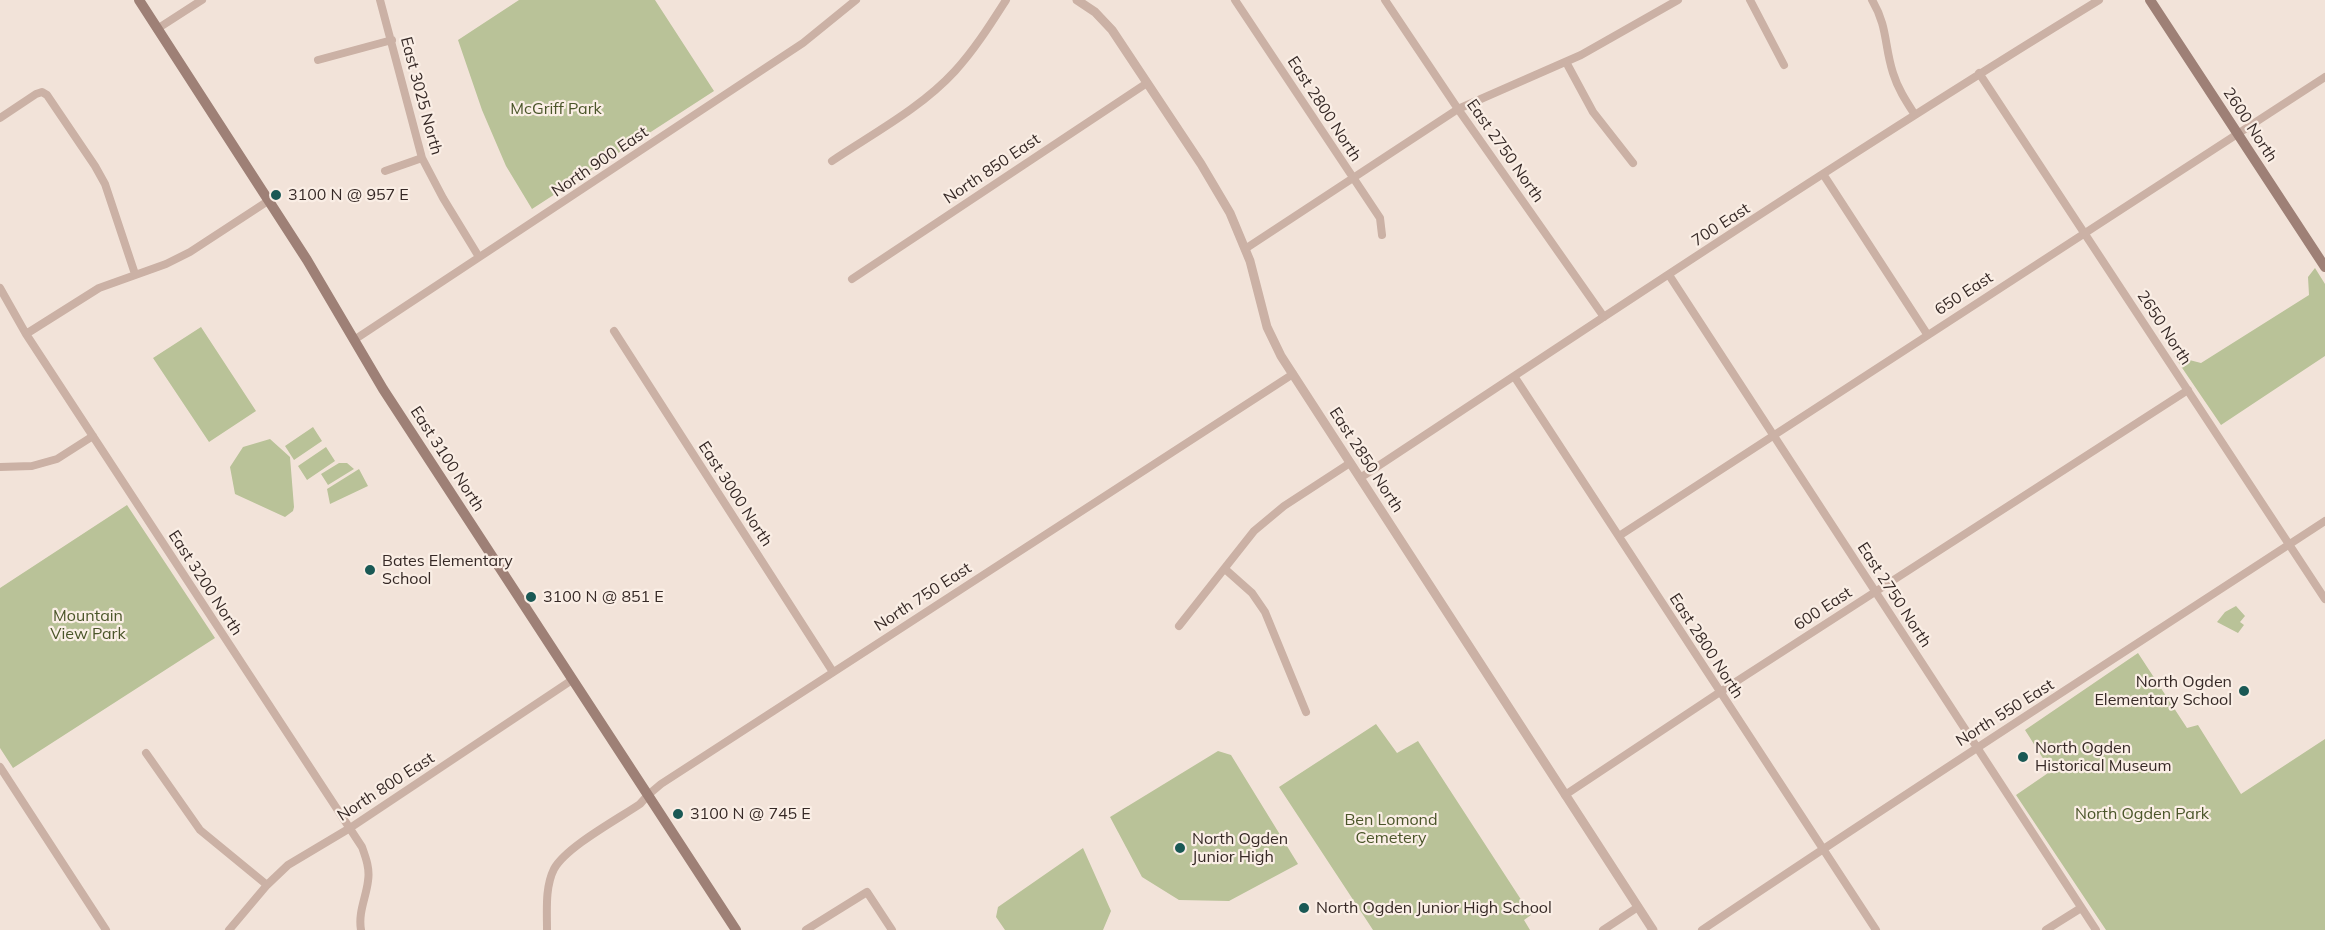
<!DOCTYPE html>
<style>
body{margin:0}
canvas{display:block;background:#f2e3d9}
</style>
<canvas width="2325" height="930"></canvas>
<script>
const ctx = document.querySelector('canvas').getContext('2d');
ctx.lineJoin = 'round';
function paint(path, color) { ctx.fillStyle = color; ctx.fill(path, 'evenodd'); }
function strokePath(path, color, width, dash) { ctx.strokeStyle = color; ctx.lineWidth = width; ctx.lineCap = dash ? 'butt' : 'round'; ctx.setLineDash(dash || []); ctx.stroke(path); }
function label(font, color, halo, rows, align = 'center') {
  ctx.font = font + ' Mulish,sans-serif'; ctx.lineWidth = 4.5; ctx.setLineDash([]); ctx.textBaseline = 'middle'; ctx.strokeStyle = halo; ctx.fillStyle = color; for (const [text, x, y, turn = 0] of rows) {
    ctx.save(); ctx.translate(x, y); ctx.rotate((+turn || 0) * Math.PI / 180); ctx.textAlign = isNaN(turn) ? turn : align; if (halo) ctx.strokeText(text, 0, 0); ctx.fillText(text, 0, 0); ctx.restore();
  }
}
paint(new Path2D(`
 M 519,0 L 655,0 L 714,91 L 532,209 L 506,166 L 482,110 L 458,40 Z
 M 2315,268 L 2325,284 L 2325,356 L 2221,425 L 2174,356 L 2201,363 L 2309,295 L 2308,277 Z
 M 201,327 L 256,411 L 209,442 L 153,358 Z
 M 313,427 L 322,441 L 294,460 L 285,446 Z
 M 270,439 L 290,457 L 294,507 L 293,511 L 285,517 L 235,494 L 230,467 L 243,447 Z
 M 326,447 L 335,461 L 307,480 L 298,466 Z
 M 339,463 L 347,463 L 354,469 L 328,485 L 321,474 Z
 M 359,469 L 368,486 L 330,504 L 327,489 Z
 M 127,505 L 215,638 L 13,768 L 0,748 L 0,588 Z
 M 2236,606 L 2245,616 L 2240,622 L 2244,625 L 2238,633 L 2217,622 L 2225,612 Z
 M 2138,653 L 2187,728 L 2198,725 L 2241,794 L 2325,739 L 2325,930 L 2106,930 L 2016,795 L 2051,771 L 2025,730 Z
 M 1376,724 L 1397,753 L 1418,741 L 1531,915 L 1524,920 L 1530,930 L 1373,930 L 1279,787 Z
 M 1218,751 L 1231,755 L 1298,864 L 1229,901 L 1179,900 L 1142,877 L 1110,817 Z
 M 1083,848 L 1111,911 L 1103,930 L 1005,930 L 996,917 L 998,907 Z`), '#b9c298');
strokePath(new Path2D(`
 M 380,0 L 422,158 L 443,198 L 479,257
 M 1235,0 L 1380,218 L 1382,235
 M 1385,0 L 1458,109 L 1604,317
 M 1750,0 L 1784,65
 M 1872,0 C 1888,27 1884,45 1893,73 C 1898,89 1906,101 1915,115
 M 157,29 L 202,0
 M 318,60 L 392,40
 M 1566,62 L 1593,112 L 1633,163
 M 1979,73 L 2325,599
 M 0,118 L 36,94 L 42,92 L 47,95 L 95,166 L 105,184 L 135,274
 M 832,161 C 874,133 921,108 955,71 C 975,49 990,25 1006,0
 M 385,171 L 422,158
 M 1823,174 L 1927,334
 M 1245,249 L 1458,109 L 1581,55 L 1678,0
 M 1669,275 L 2096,930
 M 852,279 L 1147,83
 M 0,288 L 26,334 L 362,847 C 366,858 370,869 368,881 C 366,898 358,912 361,930
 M 614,331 L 833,672
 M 26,334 L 99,288 L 166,264 L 190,252 L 268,201
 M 354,340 L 803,43 L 856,0
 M 1514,376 L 1876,930
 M 0,467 L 32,466 L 57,459 L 93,436
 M 1360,478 C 1605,316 1849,153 2099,0
 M 1619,536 L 2325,77
 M 1225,569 L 1252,593 L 1265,612 L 1306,712
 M 1179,626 L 1254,531 L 1284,506 L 1350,463
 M 146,753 L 200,830 L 267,885
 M 0,767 L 106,930
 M 1565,795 L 1720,692 L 2188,390
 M 229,930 L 267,885 L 288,865 L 350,828 L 572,680
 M 547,930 C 547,910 545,887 554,869 C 566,847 618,819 640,804 L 648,795 L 661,784 L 1293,374
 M 806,930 L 867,892 L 892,930
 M 1603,930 L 1638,907
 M 1702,930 C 1908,791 2117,657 2325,521
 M 2046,930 L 2081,908`), '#cbb1a5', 8);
strokePath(new Path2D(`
 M 1077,0 L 1095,12 L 1112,30 L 1201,164 L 1230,213 L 1250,261 L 1267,327 L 1281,356 L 1653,930`), '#cbb1a5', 9);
strokePath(new Path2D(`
 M 139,0 L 307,260 L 383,389 L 736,930
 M 2150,0 L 2325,267`), '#9e8076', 10);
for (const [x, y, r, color] of [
 [276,195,6,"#1a5955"],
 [370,570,6,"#1a5955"],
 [531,597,6,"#1a5955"],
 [2244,691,6,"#1a5955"],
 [2023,757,6,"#1a5955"],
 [678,814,6,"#1a5955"],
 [1180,848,6,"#1a5955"],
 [1304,908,6,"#1a5955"]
]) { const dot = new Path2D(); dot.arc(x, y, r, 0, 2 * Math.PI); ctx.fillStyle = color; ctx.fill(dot); strokePath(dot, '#faeee5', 2); }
label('16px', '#362926', '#faeee5', [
 ["East 3025 North",421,96,75],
 ["East 2800 North",1324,109,57],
 ["2600 North",2250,125,57],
 ["East 2750 North",1505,151,55],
 ["North 900 East",600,162,-34],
 ["North 850 East",992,169,-34],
 ["700 East",1721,225,-33],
 ["650 East",1964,294,-33],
 ["2650 North",2164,328,57],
 ["East 3100 North",447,459,57],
 ["East 2850 North",1366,460,57],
 ["East 3000 North",735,494,57],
 ["East 3200 North",205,583,57],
 ["East 2750 North",1894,595,57],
 ["North 750 East",923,597,-33],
 ["600 East",1823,609,-33],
 ["East 2800 North",1706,646,57],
 ["North 550 East",2005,713,-32],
 ["North 800 East",386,787,-33]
]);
label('16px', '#4a5529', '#faeee5', [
 ["McGriff Park",556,109],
 ["Mountain",88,616],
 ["View Park",88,634],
 ["North Ogden Park",2142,814],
 ["Ben Lomond",1391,820],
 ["Cemetery",1391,838]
]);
label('16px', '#362926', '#faeee5', [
 ["3100 N @ 957 E",288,195],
 ["Bates Elementary",382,561],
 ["School",382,579],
 ["3100 N @ 851 E",543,597],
 ["North Ogden",2232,682,"right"],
 ["Elementary School",2232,700,"right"],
 ["North Ogden",2035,748],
 ["Historical Museum",2035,766],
 ["3100 N @ 745 E",690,814],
 ["North Ogden",1192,839],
 ["Junior High",1192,857],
 ["North Ogden Junior High School",1316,908]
], 'left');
</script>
